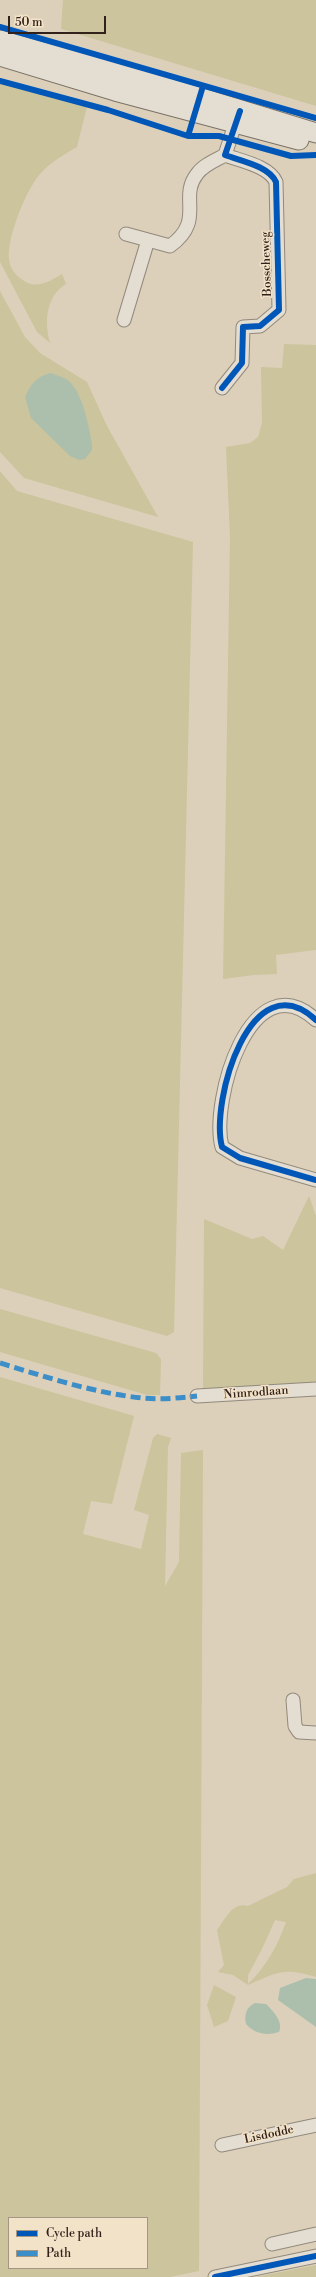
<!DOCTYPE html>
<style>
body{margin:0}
#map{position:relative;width:316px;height:2277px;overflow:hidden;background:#dcd0ba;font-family:"Libre Bodoni",serif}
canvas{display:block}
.legend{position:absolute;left:8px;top:2217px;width:140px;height:52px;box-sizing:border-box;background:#f2e2c8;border:1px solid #a59583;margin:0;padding:5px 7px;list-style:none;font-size:12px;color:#32211b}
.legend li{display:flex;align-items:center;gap:8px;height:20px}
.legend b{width:20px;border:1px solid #a59583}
.scale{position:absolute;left:8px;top:16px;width:98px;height:18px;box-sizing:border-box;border:2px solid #32211b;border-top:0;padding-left:5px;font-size:12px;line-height:14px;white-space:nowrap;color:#32211b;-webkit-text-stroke:3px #f2e2c8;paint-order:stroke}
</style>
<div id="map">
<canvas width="316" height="2277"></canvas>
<ul class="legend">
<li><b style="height:5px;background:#0057b8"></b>Cycle path</li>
<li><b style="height:5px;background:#3c8ec9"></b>Path</li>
</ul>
<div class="scale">50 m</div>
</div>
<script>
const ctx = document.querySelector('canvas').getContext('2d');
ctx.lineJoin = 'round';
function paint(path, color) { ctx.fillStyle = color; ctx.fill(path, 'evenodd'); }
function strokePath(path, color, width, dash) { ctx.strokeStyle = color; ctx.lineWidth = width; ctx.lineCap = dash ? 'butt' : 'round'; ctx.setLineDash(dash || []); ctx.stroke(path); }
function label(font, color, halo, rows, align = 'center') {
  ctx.font = font + ' "Libre Bodoni",serif'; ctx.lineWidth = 3; ctx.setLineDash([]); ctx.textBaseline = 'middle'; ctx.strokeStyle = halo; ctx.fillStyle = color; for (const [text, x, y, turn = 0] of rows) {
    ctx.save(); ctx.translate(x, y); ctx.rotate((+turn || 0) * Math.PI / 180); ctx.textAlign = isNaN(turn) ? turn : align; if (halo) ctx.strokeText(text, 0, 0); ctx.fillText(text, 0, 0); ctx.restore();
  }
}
paint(new Path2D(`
 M 63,0 L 316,0 L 316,106 L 61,29 Z
 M 0,83 L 87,107 L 77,147 C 63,155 51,162 40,174 C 26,190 7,237 9,259 C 10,270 17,277 26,282 C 38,289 52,280 62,274 L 66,284 C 46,296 44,322 50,343 L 37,332 L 0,262 Z
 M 0,291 L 25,337 L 40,353 L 87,382 L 107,426 L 158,517 L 24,478 L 0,452 Z
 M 284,344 L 316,345 L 316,950 L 276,955 L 277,974 L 254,975 L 223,979 L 230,537 L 226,447 L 250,443 L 258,437 L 262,423 L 261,367 L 282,368 Z
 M 0,471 L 17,491 L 193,542 L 174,1332 L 167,1336 L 0,1288 Z
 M 309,1196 L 316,1216 L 316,1384 L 203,1391 L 204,1219 L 252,1239 L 263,1236 L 283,1250 Z
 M 0,1309 L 156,1353 L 161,1359 L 160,1395 L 147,1395 L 0,1352 Z
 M 0,1377 L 134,1416 L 112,1504 L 91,1501 L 83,1534 L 141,1549 L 149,1515 L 134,1510 L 153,1438 L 157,1434 L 171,1438 L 168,1447 L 165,1586 L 179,1562 L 181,1453 L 203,1450 L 199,2271 L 170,2277 L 0,2277 ZM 9,2218 L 147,2218 L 147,2268 L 9,2268 Z
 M 316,1873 L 316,1977 C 283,1967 278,1972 248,1985 L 233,1975 L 218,1972 L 224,1965 L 217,1930 C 225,1919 233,1901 248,1906 L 287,1887 L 294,1879 ZM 275,1920 L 286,1922 C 278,1945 266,1967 248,1984 L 248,1975 L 262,1949 Z
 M 214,1985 L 236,1997 L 228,2021 L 214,2027 L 207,2005 Z
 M 316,2265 L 316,2277 L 256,2277 Z`), '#ccc49c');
paint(new Path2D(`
 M 50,373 C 56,375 65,377 70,382 C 83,395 89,426 92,444 L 92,450 L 85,459 L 79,460 L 70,456 L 31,418 L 25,397 C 31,384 36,377 50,373 Z
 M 306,1978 L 316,1979 L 316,2027 L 278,2000 L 280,1988 Z
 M 255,2003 L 266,2004 C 273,2011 284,2022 279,2032 C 266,2036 255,2034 246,2024 C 244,2015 246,2007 255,2003 Z`), '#acbfad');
const street = new Path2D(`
 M 126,234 L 170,246 C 206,220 178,198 197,174 C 203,165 216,160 225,155
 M 124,320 L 148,240
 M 222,388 L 242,363 L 243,327 L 260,326 L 279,310 L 276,182 C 269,166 241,161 225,155 L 238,115
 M 316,1020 C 251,960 210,1101 222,1147 L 240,1158 L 316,1180
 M 197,1396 L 316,1389
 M 293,1700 L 295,1726 L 299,1732 L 316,1733
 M 222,2145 L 316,2125
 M 272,2244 L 316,2234
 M 215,2277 L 316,2256`);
const secondary = new Path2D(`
 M 0,40 L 140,79 L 316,133
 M 0,56 L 115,91 L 299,140`);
strokePath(street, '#92897c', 15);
strokePath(secondary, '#7b7266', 21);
strokePath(street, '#e3ddd2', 13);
strokePath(secondary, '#e3ddd2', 19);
strokePath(new Path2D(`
 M 0,1363 C 46,1377 94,1393 142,1398 C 160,1400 179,1398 197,1396`), '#3c8ec9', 5, [10, 5]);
strokePath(new Path2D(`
 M 0,27 L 316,118
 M 0,81 L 108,110 L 188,136 L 219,136 L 291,156 L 316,155
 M 188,136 L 203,86
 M 222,388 L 242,363 L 243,327 L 260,326 L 279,310 L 276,182 C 269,166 241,161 225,155 L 240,111
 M 316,1020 C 251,960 210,1101 222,1147 L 240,1158 L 316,1180
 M 215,2277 L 316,2256`), '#0057b8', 6);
label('12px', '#32211b', '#f2e2c8', [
 ["Bosscheweg",267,264,-92],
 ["Nimrodlaan",256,1393,-4],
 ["Lisdodde",269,2135,-12]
]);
</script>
